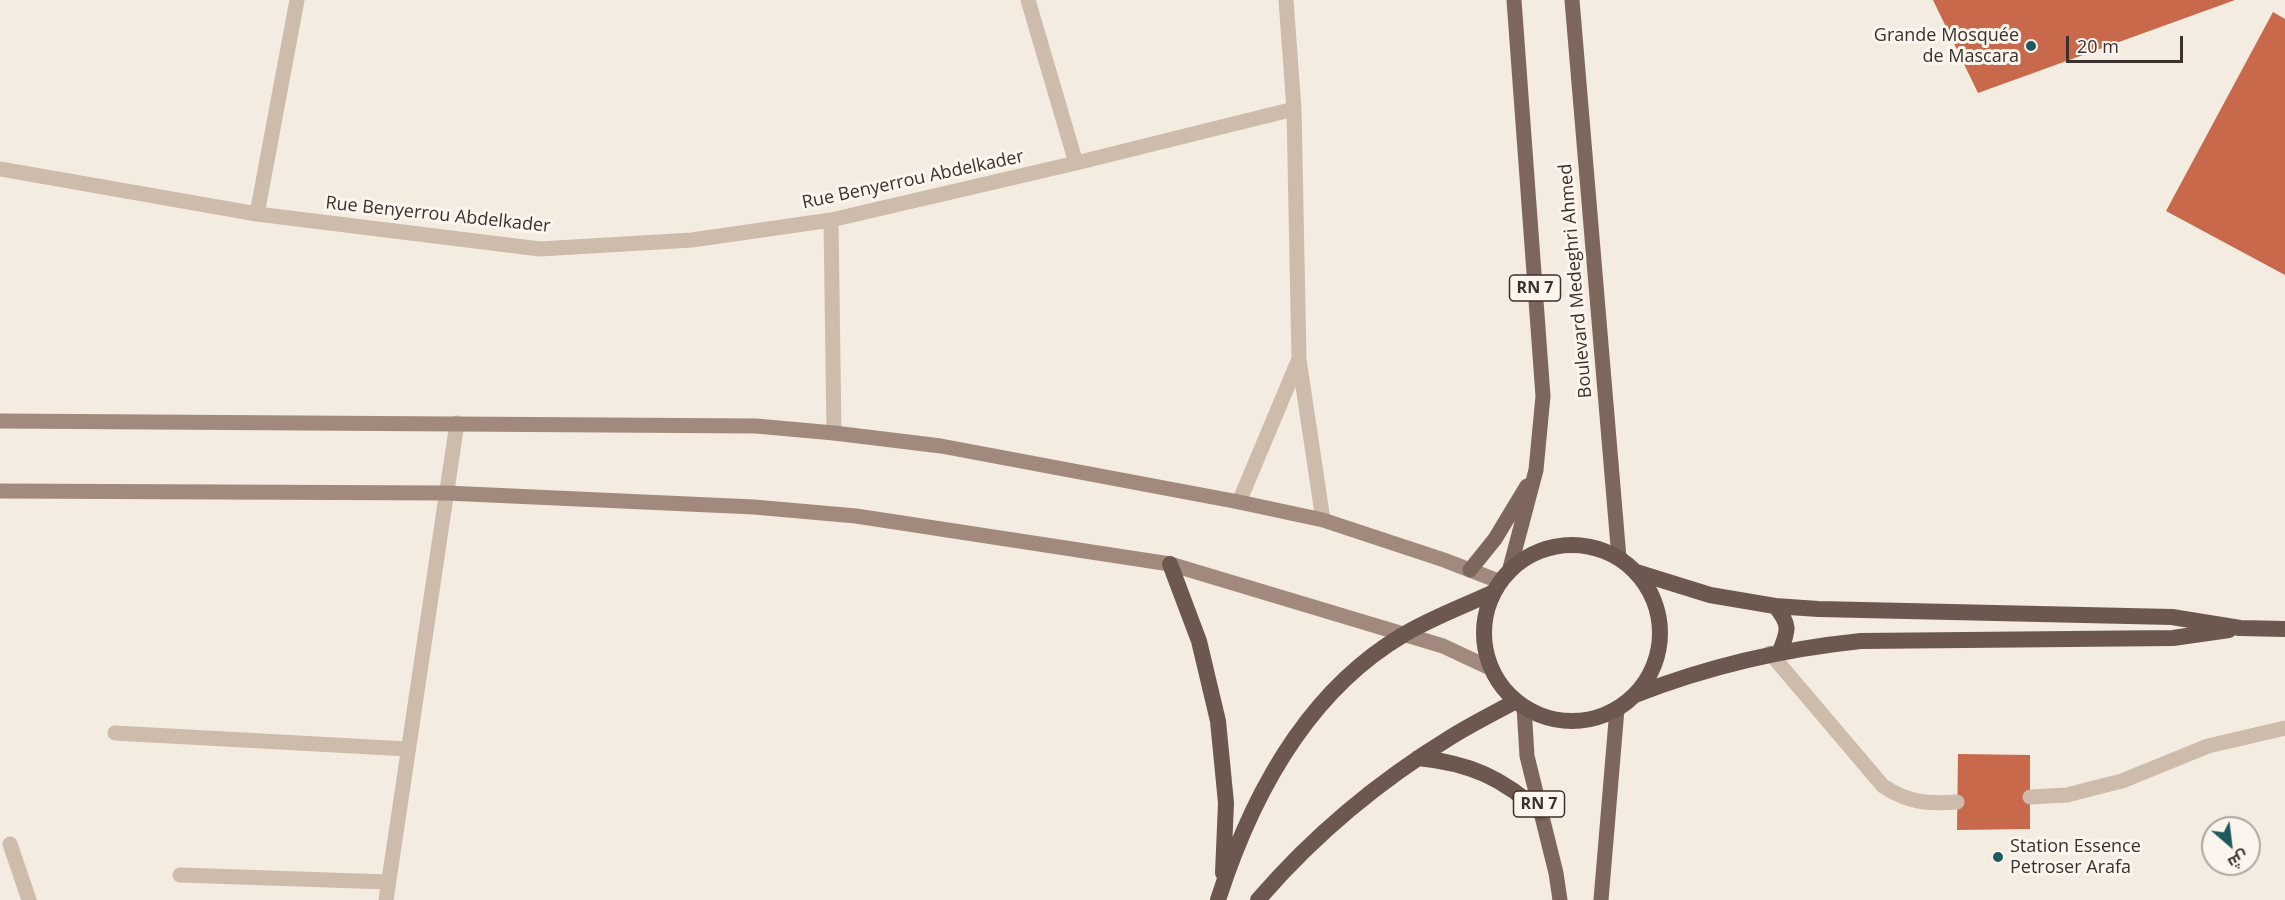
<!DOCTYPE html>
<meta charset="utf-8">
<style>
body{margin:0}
#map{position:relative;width:2285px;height:900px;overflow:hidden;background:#f4ebe1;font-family:"Open Sans",Cairo,sans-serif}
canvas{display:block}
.north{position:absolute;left:2201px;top:816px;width:60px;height:60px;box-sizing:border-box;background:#fbf5ee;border:2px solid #aea6a0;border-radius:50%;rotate:152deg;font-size:16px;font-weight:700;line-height:24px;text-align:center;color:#3b302b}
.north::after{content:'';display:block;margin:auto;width:21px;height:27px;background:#1f5a5e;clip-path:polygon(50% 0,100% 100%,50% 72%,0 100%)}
.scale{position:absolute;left:2066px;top:36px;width:117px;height:27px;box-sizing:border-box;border:3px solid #3b302b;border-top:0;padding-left:8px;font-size:18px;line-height:21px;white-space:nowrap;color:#3b302b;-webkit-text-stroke:4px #fbf5ee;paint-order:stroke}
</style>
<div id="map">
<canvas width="2285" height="900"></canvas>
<div class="north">ش</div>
<div class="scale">20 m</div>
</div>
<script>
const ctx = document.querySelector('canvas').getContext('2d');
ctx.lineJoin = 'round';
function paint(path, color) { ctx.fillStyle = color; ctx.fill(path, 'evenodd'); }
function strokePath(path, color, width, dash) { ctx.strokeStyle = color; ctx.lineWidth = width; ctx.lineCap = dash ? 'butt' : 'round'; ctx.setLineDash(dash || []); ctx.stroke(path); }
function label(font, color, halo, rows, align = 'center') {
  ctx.font = font + ' "Open Sans",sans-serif'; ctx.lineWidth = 6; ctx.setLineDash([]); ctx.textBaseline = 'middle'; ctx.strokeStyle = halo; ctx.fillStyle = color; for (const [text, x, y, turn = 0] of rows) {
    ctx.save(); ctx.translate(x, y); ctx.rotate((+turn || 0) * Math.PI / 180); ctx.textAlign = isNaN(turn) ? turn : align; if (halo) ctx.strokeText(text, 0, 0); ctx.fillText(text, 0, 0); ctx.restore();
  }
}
paint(new Path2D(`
 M 1933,0 L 2235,0 L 1978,93 Z
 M 2273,12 L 2285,19 L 2285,275 L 2166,211 Z
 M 1958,754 L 2030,755 L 2030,829 L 1957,830 Z`), '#c8694b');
strokePath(new Path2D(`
 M 1770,653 L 1883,786 C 1909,803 1927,804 1957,802
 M 115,733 L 408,749
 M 2030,797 L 2067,795 L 2094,788 L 2122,781 L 2208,746 L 2285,728
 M 10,844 L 29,900
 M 180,875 L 388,882`), '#cdbbac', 15);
strokePath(new Path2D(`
 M 1028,0 L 1076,163
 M 1286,0 L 1294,109 L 1299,359 L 1323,520
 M 0,169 L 257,214 L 540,249 L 692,240 L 831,220 L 1076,163 L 1294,109
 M 257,214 L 297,0
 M 831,220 L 834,433
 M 1239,502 L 1299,359
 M 386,900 L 457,423`), '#cdbbac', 15);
strokePath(new Path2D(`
 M 0,421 L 756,426 L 834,433 L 941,446 L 1239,502 L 1323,520 L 1444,560 L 1501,582
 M 0,491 L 446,493 L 754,507 L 856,516 L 1170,564 L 1443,646 L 1492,669`), '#a18a7d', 15);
strokePath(new Path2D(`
 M 1572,0 L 1619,558
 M 1470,570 L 1495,539 L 1527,486
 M 1509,572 L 1536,470 L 1543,396 L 1514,0
 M 1524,707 L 1527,756 L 1556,873 L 1560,900
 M 1601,900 L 1617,709`), '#7d675c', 15);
strokePath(new Path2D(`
 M1484 633a88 88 0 1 1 176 0a88 88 0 1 1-176 0Z
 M 1170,564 L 1199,641 L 1218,721 L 1226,803 L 1223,873
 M 1636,572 L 1710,595 L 1775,606 L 1818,609 L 2172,617 L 2240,628 L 2285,629
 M 1775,606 C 1790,624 1789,630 1780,651
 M 1635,695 C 1709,666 1782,649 1861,641 L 2173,638 L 2229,630
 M 1418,758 C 1470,763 1503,778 1541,813
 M 1218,900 C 1251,797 1307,692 1403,635 C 1431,618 1464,606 1494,592
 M 1258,900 C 1313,836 1379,781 1451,737 C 1472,724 1494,713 1516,701`), '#6c584f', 16);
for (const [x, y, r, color] of [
 [2031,46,6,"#1f5a5e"],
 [1998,857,6,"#1f5a5e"]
]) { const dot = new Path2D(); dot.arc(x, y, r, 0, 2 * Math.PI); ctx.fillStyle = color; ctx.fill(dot); strokePath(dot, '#fbf5ee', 2); }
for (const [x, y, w] of [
 [1535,288,51],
 [1539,804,51]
]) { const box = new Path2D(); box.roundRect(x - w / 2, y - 13, w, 26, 4.5); ctx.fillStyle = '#fbf5ee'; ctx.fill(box); strokePath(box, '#3b302b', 1.5); }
label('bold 16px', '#3b302b', null, [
 ["RN 7",1535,288],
 ["RN 7",1539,804]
]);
label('18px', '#3b302b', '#fbf5ee', [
 ["Grande Mosquée",2019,36],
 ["de Mascara",2019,57],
 ["Station Essence",2010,847,"left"],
 ["Petroser Arafa",2010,868,"left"]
], 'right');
label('18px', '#3b302b', '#fbf5ee', [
 ["Rue Benyerrou Abdelkader",913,180,-12],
 ["Rue Benyerrou Abdelkader",438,215,6],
 ["Boulevard Medeghri Ahmed",1576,281,-95]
]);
</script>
